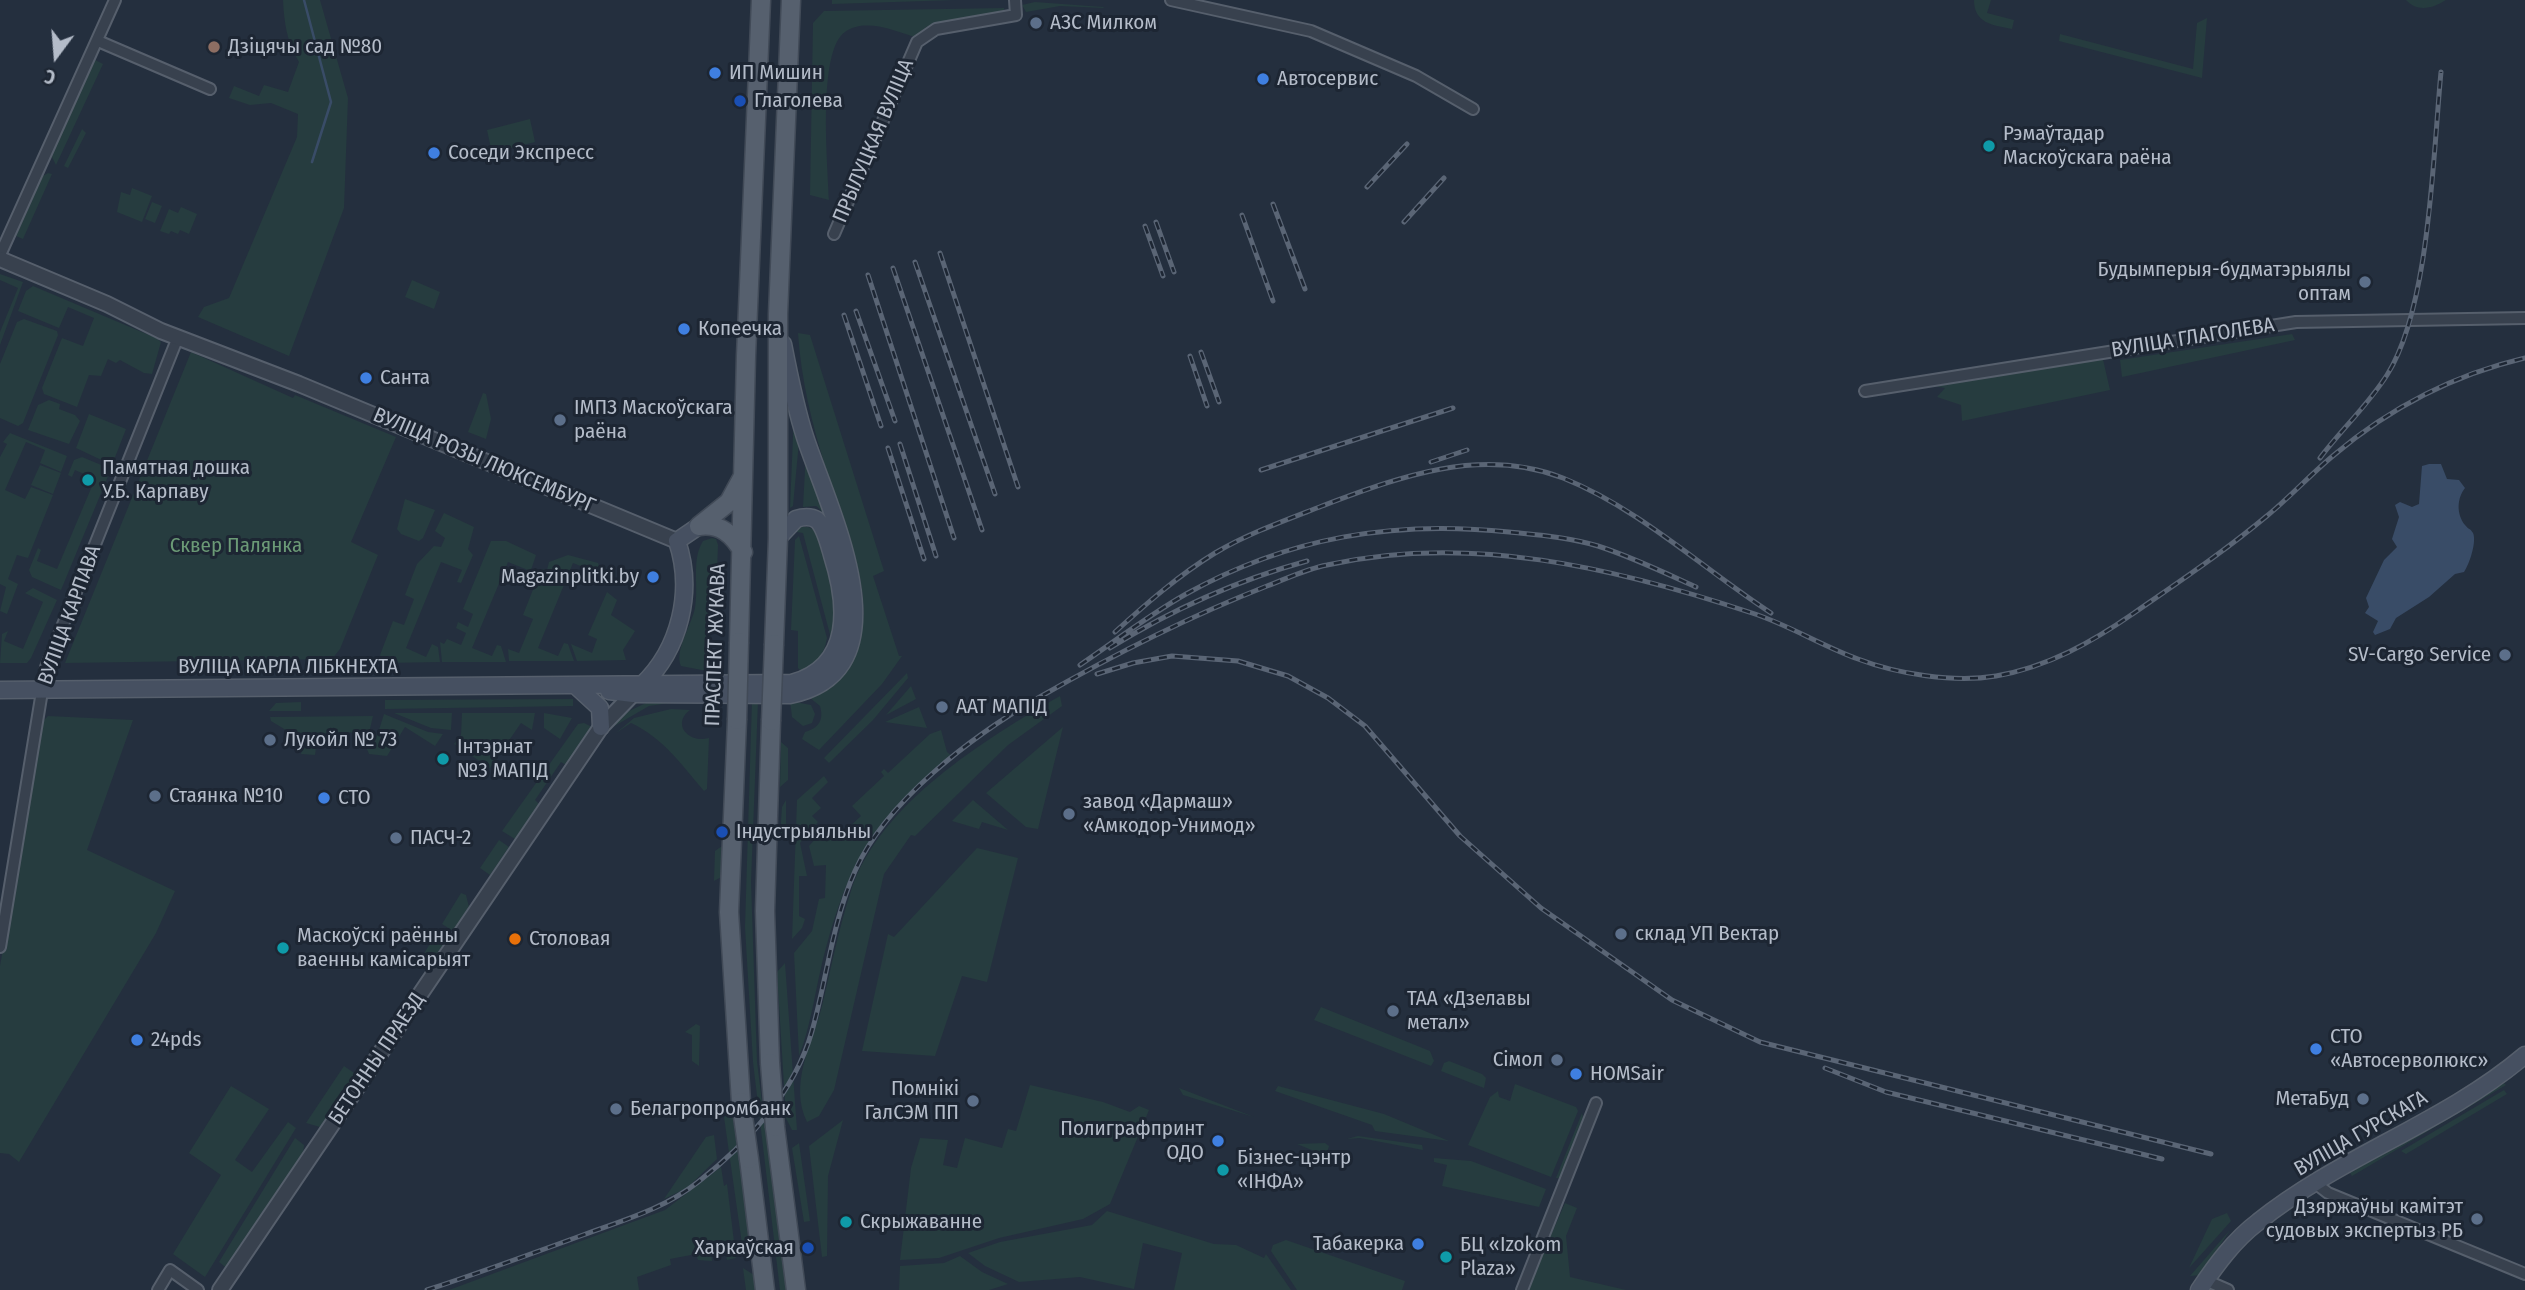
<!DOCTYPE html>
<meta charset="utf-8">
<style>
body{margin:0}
#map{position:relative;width:2525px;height:1290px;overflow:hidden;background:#242f3e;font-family:"Fira Sans Condensed",sans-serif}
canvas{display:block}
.north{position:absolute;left:21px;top:21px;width:70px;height:70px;-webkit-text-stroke:5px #1d2633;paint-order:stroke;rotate:196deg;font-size:19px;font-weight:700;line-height:28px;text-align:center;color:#b4bcc9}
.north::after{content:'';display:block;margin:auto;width:24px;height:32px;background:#b4bcc9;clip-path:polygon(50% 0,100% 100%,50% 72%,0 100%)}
</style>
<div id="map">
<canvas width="2525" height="1290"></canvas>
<div class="north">С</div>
</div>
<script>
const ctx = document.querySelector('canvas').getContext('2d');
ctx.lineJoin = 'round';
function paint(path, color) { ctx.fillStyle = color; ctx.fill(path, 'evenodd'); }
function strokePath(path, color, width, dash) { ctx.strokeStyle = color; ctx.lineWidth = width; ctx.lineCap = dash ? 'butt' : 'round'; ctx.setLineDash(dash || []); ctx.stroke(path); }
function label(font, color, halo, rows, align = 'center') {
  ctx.font = font + ' "Fira Sans Condensed",sans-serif'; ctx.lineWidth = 6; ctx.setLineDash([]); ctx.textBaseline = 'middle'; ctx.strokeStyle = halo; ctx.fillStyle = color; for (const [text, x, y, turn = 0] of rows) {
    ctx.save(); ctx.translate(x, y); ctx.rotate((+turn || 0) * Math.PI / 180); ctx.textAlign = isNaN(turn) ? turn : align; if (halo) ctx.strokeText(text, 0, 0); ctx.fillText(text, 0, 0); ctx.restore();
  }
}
paint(new Path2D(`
 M 283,0 L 320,0 L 348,98 L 344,208 L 289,356 L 198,317 L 204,307 L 229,298 L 297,137 L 298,114 L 271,103 L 250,105 L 229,98 L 234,86 L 259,96 L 264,85 L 288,92 L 299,62 C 287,43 284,22 283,0 Z
 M 832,0 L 956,0 L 832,4 Z
 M 1974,0 L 1991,0 L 1987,13 L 2014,20 L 2012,29 C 1992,25 1974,23 1974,0 Z
 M 2406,0 L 2446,0 C 2433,8 2418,13 2406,0 Z
 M 1035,2 L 1103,7 L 1104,8 L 1060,6 L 1026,12 L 1022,5 Z
 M 1004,8 L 1004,15 L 926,27 L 918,38 C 897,32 866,17 845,32 C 817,51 828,167 829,200 L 810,195 L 813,23 L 824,11 Z
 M 2207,18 L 2202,78 L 2059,41 L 2060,34 L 2193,69 L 2197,23 Z
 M 95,60 L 103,64 L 56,165 L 51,155 Z
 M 530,119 L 535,142 L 492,153 L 487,130 Z
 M 82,129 L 86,133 L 68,168 L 64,166 Z
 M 48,173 L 52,174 L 23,239 L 16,236 L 43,176 Z
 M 132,188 L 152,196 L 142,222 L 117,212 L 121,192 L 130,195 Z
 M 152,202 L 162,206 L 155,223 L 145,219 Z
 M 181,207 L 197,214 L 189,234 L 180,230 L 178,234 L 171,231 L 169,234 L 160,231 L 169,209 L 178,213 Z
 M 0,274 L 23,282 L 0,345 L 0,332 L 18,288 L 0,280 Z
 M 412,280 L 440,292 L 434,309 L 405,297 Z
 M 33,286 L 156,338 L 161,342 L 152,374 L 144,373 L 120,360 L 116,363 L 108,359 L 101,376 L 89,375 L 77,407 L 44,394 L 42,388 L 62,338 L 83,346 L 94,318 L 68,307 L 59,328 L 18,311 L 26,291 Z
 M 24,319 L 57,331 L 58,335 L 23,423 L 18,426 L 0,418 L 0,364 L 17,322 Z
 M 798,333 L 810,335 L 884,571 L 873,576 L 899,656 L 902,656 L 882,684 L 819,750 L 802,739 L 805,732 C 819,728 824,720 820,706 L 809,697 C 906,650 849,543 826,469 C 812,424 801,379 798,333 Z
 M 2292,334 L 2295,340 L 2122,377 L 2120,360 Z
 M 191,352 L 293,398 L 295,395 L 396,437 L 351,542 L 378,555 L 340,649 L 332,659 L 65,663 Z
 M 2102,355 L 2110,390 L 1962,421 L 1961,405 L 1937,397 L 1945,388 L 1919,383 Z
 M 483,393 L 486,394 L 491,419 L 486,439 L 468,432 Z
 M 49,400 L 60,404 L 59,409 L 75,415 L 80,421 L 69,444 L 28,430 L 38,405 Z
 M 794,412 L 800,431 L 793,506 L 790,508 Z
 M 89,414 L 126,429 L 112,465 L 76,448 Z
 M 10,433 L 67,456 L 61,472 L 40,463 L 45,450 L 26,442 L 5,490 L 25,499 L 31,487 L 53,495 L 28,558 L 17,555 L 8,579 L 18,584 L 7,614 L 0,611 L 6,587 L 0,584 L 0,457 L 7,444 L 3,442 Z
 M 806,451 C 826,511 898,670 793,689 L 792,685 C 861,675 847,592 833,545 C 829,532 828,514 816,506 L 803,507 Z
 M 82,457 L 111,469 L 61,590 L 32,577 L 29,570 L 38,548 L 41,550 L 37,561 L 57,569 L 95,479 L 75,470 L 72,477 L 68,475 L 74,460 Z
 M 40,465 L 61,473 L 53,494 L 31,485 Z
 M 405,499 L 435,510 L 423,538 L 419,541 L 401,534 L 397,529 Z
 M 444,513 L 474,527 L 468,549 L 473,555 L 461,583 L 457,582 L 462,570 L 441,562 L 406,648 L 426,657 L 432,644 L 438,647 L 440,662 L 384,663 L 380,655 L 393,621 L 404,625 L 414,599 L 405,595 L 417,564 L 434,546 L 441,547 L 445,538 L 435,531 Z
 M 797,527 L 808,527 L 817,531 L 837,591 L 832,642 L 803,533 L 797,532 Z
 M 799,536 L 827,638 C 824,655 817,663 802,672 L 798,668 L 798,631 L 791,630 L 795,540 Z
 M 712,538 L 716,539 L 718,545 L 715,628 L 710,633 L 707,671 L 681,666 C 674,651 692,624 695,608 C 699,586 691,560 703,541 Z
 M 491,541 L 506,541 L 536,555 L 527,582 L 523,580 L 528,570 L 508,562 L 472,648 L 492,656 L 497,645 L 501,646 L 506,662 L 442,662 L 440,642 L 444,644 L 447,639 L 461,645 L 466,633 L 456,628 L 458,622 L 468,627 L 473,614 L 463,609 Z
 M 568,555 L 598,563 L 600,569 L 593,584 L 589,582 L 593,571 L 573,563 L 538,648 L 558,656 L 564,643 L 568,644 L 574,661 L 509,661 L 508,649 L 519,653 L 533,619 L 523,615 L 541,569 L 547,570 L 549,562 Z
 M 33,588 L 57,600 L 31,658 L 27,663 L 0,663 L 2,634 L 8,631 L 4,641 L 23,649 L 43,602 L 25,593 Z
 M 607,592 L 617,600 L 611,615 L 635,631 L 623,650 L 626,660 L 577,661 L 571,644 L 592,653 L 597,639 L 588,635 Z
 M 907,673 L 908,678 L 873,720 L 829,763 L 824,758 Z
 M 911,686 L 916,699 L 886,715 Z
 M 1060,696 L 1062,706 L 1008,745 L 915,836 L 911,835 L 884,874 L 834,1090 L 819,1116 L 807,1122 C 789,1085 811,1045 821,1010 C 831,970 838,930 851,891 C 878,805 985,739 1060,696 Z
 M 573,699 L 573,706 L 385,709 L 385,700 Z
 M 752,700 L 758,701 L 751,882 L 757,1062 L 786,1290 L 780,1290 L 753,1062 L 745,927 Z
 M 650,701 L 682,701 L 649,706 L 611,728 L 627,712 Z
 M 790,701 L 811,705 L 815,714 L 812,723 L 803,726 L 792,717 Z
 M 301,702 L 301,711 L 269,711 L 276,703 Z
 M 919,707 L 927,728 L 885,722 Z
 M 671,709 L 690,710 C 671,724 689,744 709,738 L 707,789 L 704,791 C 682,765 662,737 631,723 L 616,733 L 634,718 Z
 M 394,713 L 452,713 L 451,730 L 431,728 Z
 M 462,713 L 535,713 L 532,730 L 521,723 L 490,768 L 454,744 L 461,735 Z
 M 544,713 L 572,718 L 560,739 L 544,728 Z
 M 384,714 L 428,732 L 443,734 L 435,746 L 405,727 L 387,756 L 369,754 L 367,749 L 378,733 Z
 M 48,716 L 133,720 L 87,850 L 175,891 L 156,933 L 19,1162 L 9,1154 L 0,1153 L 0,966 L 43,721 Z
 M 373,716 L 369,733 L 335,732 L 334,742 L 317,741 L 315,755 L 301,754 L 304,741 L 271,721 L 270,717 Z
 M 584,723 L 592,727 L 566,765 L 561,762 L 535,800 L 539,804 L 515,839 L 502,831 L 578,724 Z
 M 1063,727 L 1038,829 L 1026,827 L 986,793 Z
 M 941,730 L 947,752 L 952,756 C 870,822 846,867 821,968 C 814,998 810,1028 799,1056 L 794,953 L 812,931 L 819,899 L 825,898 L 826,865 L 814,866 L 809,846 L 824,829 L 835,840 L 861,816 L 852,806 L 884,776 L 881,772 L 884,769 L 888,773 L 930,734 Z
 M 781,742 L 788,748 L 788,780 L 780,787 Z
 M 824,776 L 828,782 L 812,798 L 821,808 L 812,816 L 818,822 L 800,843 L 807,876 L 799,876 L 799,916 L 805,919 L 802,928 L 792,939 L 797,800 Z
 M 786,800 L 786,838 L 780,837 L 782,807 Z
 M 973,800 L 1008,830 L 982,822 L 979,829 L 952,821 Z
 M 499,840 L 509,847 L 490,875 L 480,868 Z
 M 722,846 L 723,876 L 714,881 L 715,851 Z
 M 977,848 L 1018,858 L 987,982 L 962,976 L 935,1056 L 862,1051 L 888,934 L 894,937 Z
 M 461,893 L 466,895 L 469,907 L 453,931 L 442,924 Z
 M 439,929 L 448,938 L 430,967 L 420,960 Z
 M 785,963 L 797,1130 L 792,1130 L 786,1118 L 777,972 Z
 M 1321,1007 L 1430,1051 L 1434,1061 L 1431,1066 L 1314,1020 Z
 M 696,1024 L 700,1026 L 699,1066 L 692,1061 L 692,1035 L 685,1032 Z
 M 1449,1061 L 1482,1074 L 1486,1078 L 1484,1088 L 1441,1071 L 1444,1063 Z
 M 344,1066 L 357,1075 L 320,1127 L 306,1123 Z
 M 2504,1083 L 2506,1085 L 2352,1176 L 2350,1173 Z
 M 1515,1084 L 1576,1107 L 1578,1111 L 1551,1177 L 1468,1145 L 1490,1097 L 1498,1091 L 1499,1097 L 1510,1101 Z
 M 1030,1085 L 1103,1102 L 1130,1112 L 1139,1106 L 1149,1110 L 1110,1204 L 1083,1219 L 999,1238 L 939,1258 L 900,1260 L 911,1168 L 920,1138 L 948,1140 L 943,1165 L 957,1168 L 965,1138 L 1002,1148 L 1008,1129 L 1016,1131 Z
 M 231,1086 L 269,1109 L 235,1160 L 252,1172 L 288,1122 L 296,1128 L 205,1277 L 173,1254 L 221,1175 L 189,1153 Z
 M 1278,1086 L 1384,1114 L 1449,1141 L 1375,1131 L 1372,1125 L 1275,1091 Z
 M 1179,1088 L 1254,1117 L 1183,1095 Z
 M 2504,1090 L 2507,1094 L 2406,1154 L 2401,1151 Z
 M 732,1112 L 752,1251 L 749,1258 L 744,1258 L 724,1117 Z
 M 1582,1113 L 1585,1126 L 1565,1178 L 1556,1178 Z
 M 843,1120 L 828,1176 L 827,1256 L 822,1257 L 809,1146 Z
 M 714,1135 L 717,1159 L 687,1188 L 664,1199 L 706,1137 Z
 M 1358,1136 L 1422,1145 L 1423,1150 L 1360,1138 L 1347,1139 Z
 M 295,1138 L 304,1145 L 303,1155 L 229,1270 L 219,1262 Z
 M 799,1143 L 810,1221 L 804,1222 L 792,1148 Z
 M 1325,1143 L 1329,1146 L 1326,1156 L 1297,1144 Z
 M 1434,1158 L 1471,1161 L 1546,1189 L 1539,1207 L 1442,1186 L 1447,1165 L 1434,1162 Z
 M 721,1167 L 724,1186 L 727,1184 L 736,1258 L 727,1260 L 725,1250 L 711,1252 L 712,1261 L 698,1260 L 696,1254 L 670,1259 L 671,1265 L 637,1277 L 639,1290 L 449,1290 L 665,1210 Z
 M 1565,1203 L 1577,1208 L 1566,1236 L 1570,1277 L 1626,1290 L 1527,1290 Z
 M 1107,1211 L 1214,1244 L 1236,1245 L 1264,1258 L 1266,1254 L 1291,1290 L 1174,1290 L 1182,1253 L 1143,1243 L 1134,1289 L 1080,1277 L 1019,1282 L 985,1266 L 968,1253 L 1000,1242 L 1092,1225 Z
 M 2227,1213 L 2231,1221 L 2189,1268 L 2212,1219 Z
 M 2230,1230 L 2201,1275 L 2190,1276 Z
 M 1286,1240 L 1405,1281 L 1402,1290 L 1297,1290 L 1271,1251 L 1273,1245 Z
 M 960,1256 L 982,1272 L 1008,1284 L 989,1290 L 899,1290 L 900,1266 L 944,1263 Z
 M 743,1268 L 754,1275 L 756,1290 L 746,1290 Z`), '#263c3f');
paint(new Path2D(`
 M 2429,464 L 2441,464 L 2447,479 L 2459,480 L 2465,488 C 2457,498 2456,514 2465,525 C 2469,530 2470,528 2473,533 C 2477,542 2469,565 2464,572 L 2455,574 L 2429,597 L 2396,618 L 2390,629 L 2375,635 L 2373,632 L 2378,621 L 2365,613 L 2369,607 L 2366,598 L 2384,560 L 2397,547 L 2392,539 L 2399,517 L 2395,505 L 2400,502 L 2412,507 L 2419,504 L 2422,466 Z`), '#394c67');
strokePath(new Path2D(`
 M 304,0 L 331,102 L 312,162`), '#394c67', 2.5);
const minor = new Path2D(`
 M 1171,0 L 1311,31 L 1416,76 L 1473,109
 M 98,41 L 210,89
 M 834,234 L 917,42 L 936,29 L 1016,15 L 1015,0
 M 0,255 L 115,0
 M 1865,391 L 2296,322 L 2525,318
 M 0,947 L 46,667 L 178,337
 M 2315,1183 L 2328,1193 L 2525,1274
 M 2205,1280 L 2228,1290
 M 158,1290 L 170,1270 L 198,1290
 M 1522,1290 L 1596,1103`);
const tertiary = new Path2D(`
 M 0,259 L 107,304 L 161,331 L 299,384 L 677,541
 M 220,1290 L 601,727 L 633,694`);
const secondary = new Path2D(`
 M 642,685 C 680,649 694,591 677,541 L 699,526
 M 576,686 L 600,708 L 601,727
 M 0,690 L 792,683 C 853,666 848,605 832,555 C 829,545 825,527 817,520 C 811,516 802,517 796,519 L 778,538
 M 609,691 L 633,694 L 790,695 C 911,670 828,508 805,437 C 795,406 789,375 783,344
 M 2199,1290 C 2216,1265 2234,1240 2258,1222 C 2340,1156 2445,1123 2525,1055`);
const primary = new Path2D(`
 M 699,526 L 729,502 L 742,478
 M 699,526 C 720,523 733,534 743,552
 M 739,642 L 746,356 L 761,0
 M 774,644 L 778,538 L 778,314 L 791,0
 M 737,720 L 729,912 L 741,1102
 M 770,1063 L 765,911 L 771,721
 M 775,1127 L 796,1290
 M 749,1159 L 765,1290`);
strokePath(minor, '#565f6c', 14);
strokePath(tertiary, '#565f6c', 18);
strokePath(secondary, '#565f6c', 19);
strokePath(primary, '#414a57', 21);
strokePath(minor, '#38414e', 10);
strokePath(tertiary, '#38414e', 14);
strokePath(secondary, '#465061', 16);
strokePath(primary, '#56606e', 18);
const rail = new Path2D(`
 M 1367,187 L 1407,144
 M 1273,204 L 1305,289
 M 1242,215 L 1273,301
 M 1156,222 L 1174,272
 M 1404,222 L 1444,178
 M 1145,226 L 1163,276
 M 940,253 L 1018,487
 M 915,262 L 995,494
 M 893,268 L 982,530
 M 868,275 L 954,538
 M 856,311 L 895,421
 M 844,315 L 881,426
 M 1201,352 L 1219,402
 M 1190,356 L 1207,406
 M 900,444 L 936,556
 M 888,448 L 924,559
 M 2320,458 C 2341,430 2368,405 2387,375 C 2430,307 2433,154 2441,72
 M 1431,462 L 1467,450
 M 1261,470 L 1453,408
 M 1115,632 C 1147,603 1179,575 1215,553 C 1249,533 1286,520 1322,506 C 1399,477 1480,446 1563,478 C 1640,509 1702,568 1771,613
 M 1110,648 C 1171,610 1238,580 1307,561
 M 1080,665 C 1115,641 1149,615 1186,594 C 1289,537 1393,520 1509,532 C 1538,535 1569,537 1598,546 C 1632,557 1663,572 1696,587
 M 1097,674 L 1133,663 L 1172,656 L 1238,661 L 1288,676 L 1328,698 L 1365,726 L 1460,836 L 1541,908 L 1672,1000 L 1760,1042 L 2211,1154
 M 1825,1068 L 1886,1092 L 2162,1159
 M 427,1290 C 479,1273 531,1254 583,1235 C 624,1220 664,1209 698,1182 C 747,1144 795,1092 812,1031 C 827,978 832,923 855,871 C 886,801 972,736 1038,698 C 1111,656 1188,617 1267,586 C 1286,579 1306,569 1327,565 C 1469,533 1616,568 1752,613 C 1789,625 1822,646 1858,659 C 1897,674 1954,683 1996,676 C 2048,667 2092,642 2134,613 C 2180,581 2225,551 2268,515 C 2291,496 2311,474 2334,455 C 2391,407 2453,375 2525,358`);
strokePath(rail, '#5a6575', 5);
strokePath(rail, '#1d2633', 2.5, [8]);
const primaryBridge = new Path2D(`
 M 737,720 L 739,642
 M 771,721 L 774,644
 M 770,1063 L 775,1127
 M 741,1102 L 749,1159`);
strokePath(primaryBridge, '#414a57', 21, []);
strokePath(primaryBridge, '#56606e', 18);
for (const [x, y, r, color] of [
 [1036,23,7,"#5c6f8a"],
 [214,47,7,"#8d6e63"],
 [715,73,7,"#3f7fe0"],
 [1263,79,7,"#3f7fe0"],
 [740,101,7,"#1a4fb4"],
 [1989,146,7,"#0f9aa8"],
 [434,153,7,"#3f7fe0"],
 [2365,282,7,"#5c6f8a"],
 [684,329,7,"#3f7fe0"],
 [366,378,7,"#3f7fe0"],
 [560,420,7,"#5c6f8a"],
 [88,480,7,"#0f9aa8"],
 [653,577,7,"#3f7fe0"],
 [2505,655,7,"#5c6f8a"],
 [942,707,7,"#5c6f8a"],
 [270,740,7,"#5c6f8a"],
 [443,759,7,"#0f9aa8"],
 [155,796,7,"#5c6f8a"],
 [324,798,7,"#3f7fe0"],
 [1069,814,7,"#5c6f8a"],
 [722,832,7,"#1a4fb4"],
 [396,838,7,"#5c6f8a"],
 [1621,934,7,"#5c6f8a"],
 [515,939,7,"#e8710a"],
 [283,948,7,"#0f9aa8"],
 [1393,1011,7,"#5c6f8a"],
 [137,1040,7,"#3f7fe0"],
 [2316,1049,7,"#3f7fe0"],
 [1557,1060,7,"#5c6f8a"],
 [1576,1074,7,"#3f7fe0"],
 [2363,1099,7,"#5c6f8a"],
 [973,1101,7,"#5c6f8a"],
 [616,1109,7,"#5c6f8a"],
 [1218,1141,7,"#3f7fe0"],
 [1223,1170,7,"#0f9aa8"],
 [2477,1219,7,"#5c6f8a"],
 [846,1222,7,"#0f9aa8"],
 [1418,1244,7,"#3f7fe0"],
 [808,1248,7,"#1a4fb4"],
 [1446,1257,7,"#0f9aa8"]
]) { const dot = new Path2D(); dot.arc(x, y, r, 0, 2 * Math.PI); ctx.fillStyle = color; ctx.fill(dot); strokePath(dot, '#1d2633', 2.5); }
label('21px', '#b4bcc9', '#1d2633', [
 ["АЗС Милком",1050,23],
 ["Дзіцячы сад №80",228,47],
 ["ИП Мишин",729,73],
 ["Автосервис",1277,79],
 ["Глаголева",754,101],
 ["Рэмаўтадар",2003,134],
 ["Маскоўскага раёна",2003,158],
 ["Соседи Экспресс",448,153],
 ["Будымперыя-будматэрыялы",2351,270,"right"],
 ["оптам",2351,294,"right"],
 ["Копеечка",698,329],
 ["Санта",380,378],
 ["ІМПЗ Маскоўскага",574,408],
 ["раёна",574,432],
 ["Памятная дошка",102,468],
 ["У.Б. Карпаву",102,492],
 ["Magazinplitki.by",639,577,"right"],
 ["SV-Cargo Service",2491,655,"right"],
 ["ААТ МАПІД",956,707],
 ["Лукойл № 73",284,740],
 ["Інтэрнат",457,747],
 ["№3 МАПІД",457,771],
 ["Стаянка №10",169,796],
 ["СТО",338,798],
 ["завод «Дармаш»",1083,802],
 ["«Амкодор-Унимод»",1083,826],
 ["Індустрыяльны",736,832],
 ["ПАСЧ-2",410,838],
 ["склад УП Вектар",1635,934],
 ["Маскоўскі раённы",297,936],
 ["ваенны камісарыят",297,960],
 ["Столовая",529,939],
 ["ТАА «Дзелавы",1407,999],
 ["метал»",1407,1023],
 ["СТО",2330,1037],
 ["«Автосерволюкс»",2330,1061],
 ["24pds",151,1040],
 ["Сімол",1543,1060,"right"],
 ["HOMSair",1590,1074],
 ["Помнікі",959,1089,"right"],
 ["ГалСЭМ ПП",959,1113,"right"],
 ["МетаБуд",2349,1099,"right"],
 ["Белагропромбанк",630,1109],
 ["Полиграфпринт",1204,1129,"right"],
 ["ОДО",1204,1153,"right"],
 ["Бізнес-цэнтр",1237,1158],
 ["«ІНФА»",1237,1182],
 ["Дзяржаўны камітэт",2463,1207,"right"],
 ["судовых экспертыз РБ",2463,1231,"right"],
 ["Скрыжаванне",860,1222],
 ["Табакерка",1404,1244,"right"],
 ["БЦ «Izokom",1460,1245],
 ["Plaza»",1460,1269],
 ["Харкаўская",794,1248,"right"]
], 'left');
label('21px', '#b4bcc9', '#1d2633', [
 ["ПРЫЛУЦКАЯ ВУЛІЦА",874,141,-67],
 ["ВУЛІЦА ГЛАГОЛЕВА",2193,338,-9],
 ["ВУЛІЦА РОЗЫ ЛЮКСЕМБУРГ",484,461,23],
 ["ВУЛІЦА КАРПАВА",70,615,-70],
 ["ПРАСПЕКТ ЖУКАВА",716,645,-88],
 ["ВУЛІЦА КАРЛА ЛІБКНЕХТА",288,667],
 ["БЕТОННЫ ПРАЕЗД",377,1059,-56],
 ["ВУЛІЦА ГУРСКАГА",2361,1134,-30]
]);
label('21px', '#6b9a76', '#1d2633', [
 ["Сквер Палянка",236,546]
]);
</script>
